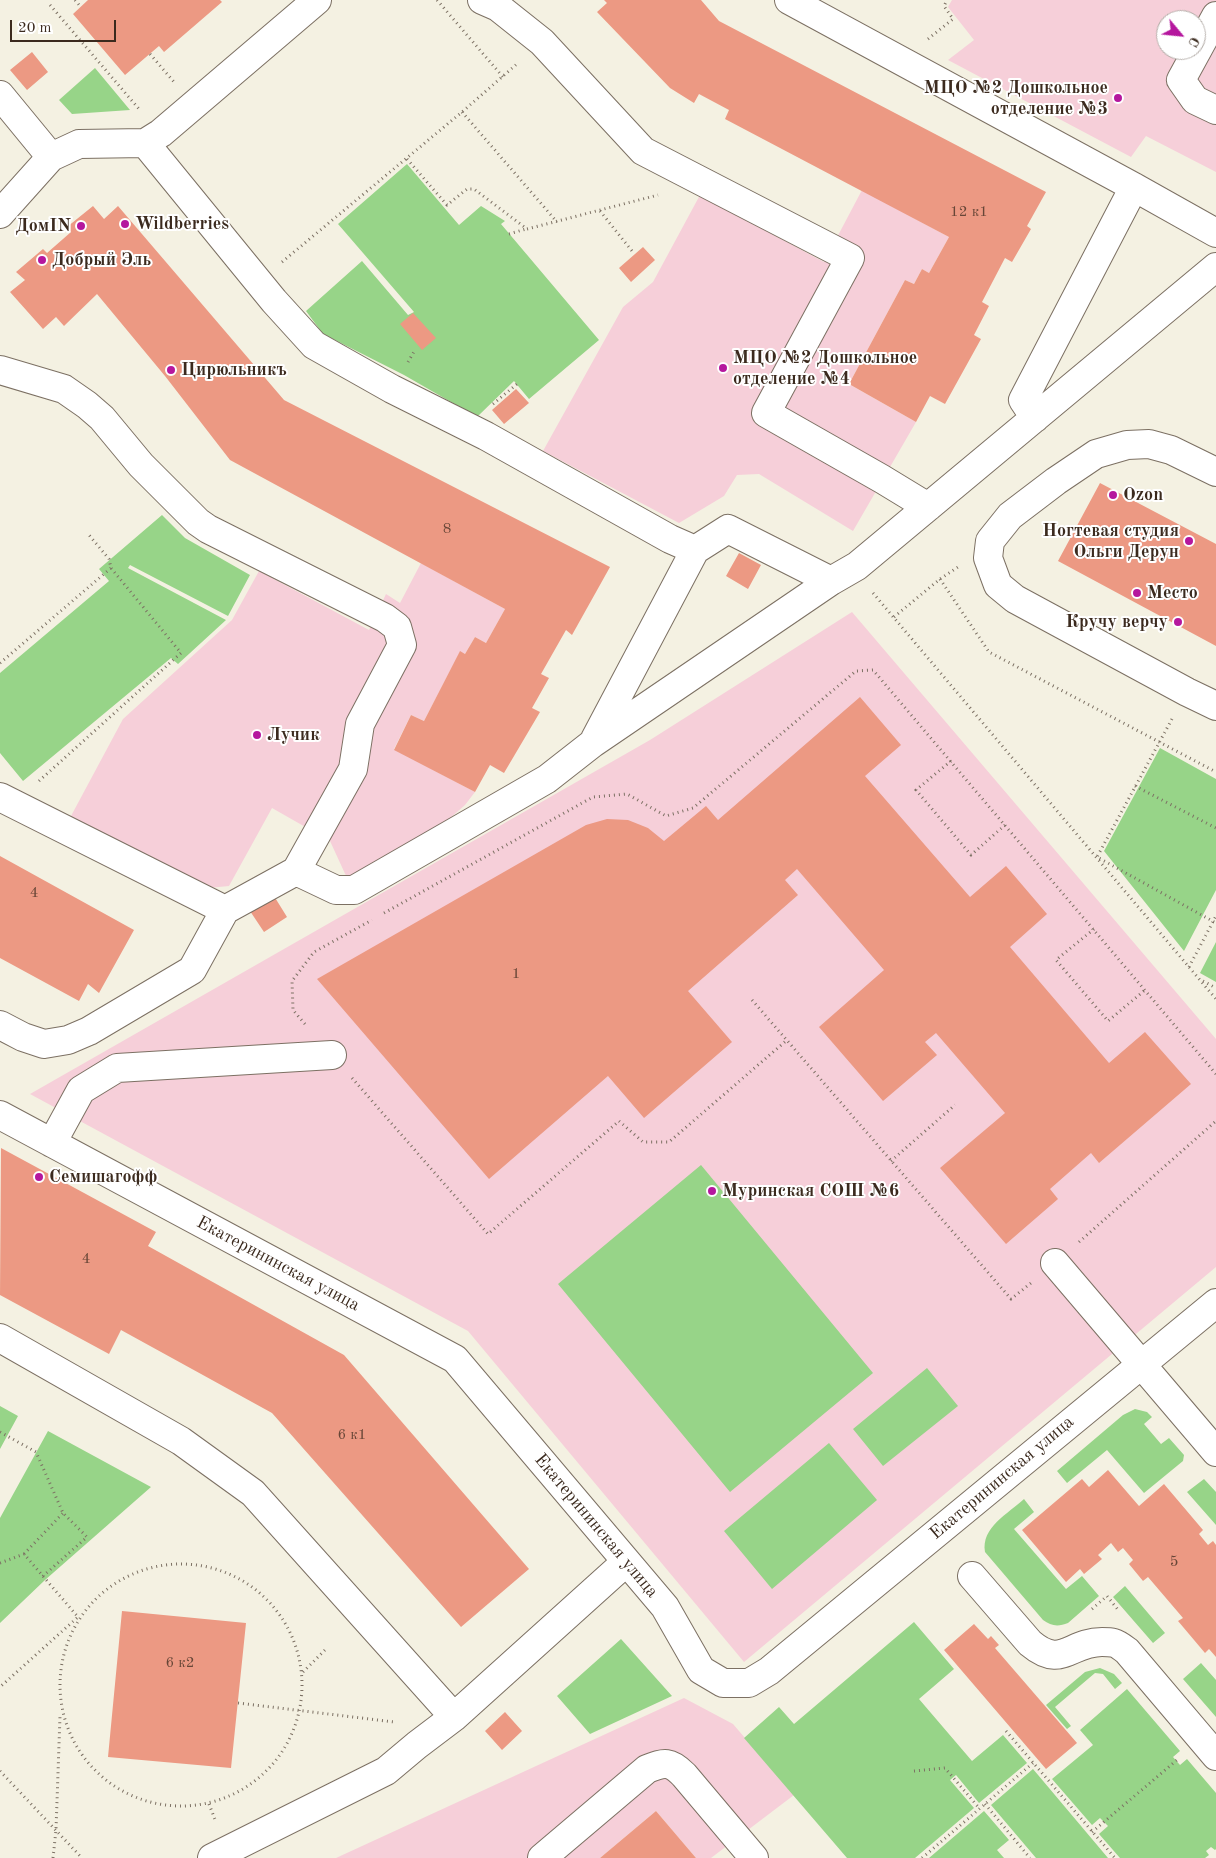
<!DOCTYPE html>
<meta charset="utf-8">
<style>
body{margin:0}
#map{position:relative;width:1216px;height:1858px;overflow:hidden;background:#f4f1e2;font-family:"Old Standard TT",serif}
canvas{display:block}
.north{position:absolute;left:1156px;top:10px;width:50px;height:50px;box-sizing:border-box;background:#fff;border:1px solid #b1aaa5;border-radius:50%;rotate:118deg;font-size:14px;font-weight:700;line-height:20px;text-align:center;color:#3b2a1e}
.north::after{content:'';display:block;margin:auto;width:18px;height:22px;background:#b5179e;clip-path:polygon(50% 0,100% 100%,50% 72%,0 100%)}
.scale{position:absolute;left:10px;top:20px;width:106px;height:22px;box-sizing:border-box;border:2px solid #3b2a1e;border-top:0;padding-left:6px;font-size:15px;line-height:18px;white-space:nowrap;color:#3b2a1e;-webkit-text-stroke:4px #fff;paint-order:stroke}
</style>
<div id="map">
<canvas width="1216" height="1858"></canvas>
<div class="north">С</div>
<div class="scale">20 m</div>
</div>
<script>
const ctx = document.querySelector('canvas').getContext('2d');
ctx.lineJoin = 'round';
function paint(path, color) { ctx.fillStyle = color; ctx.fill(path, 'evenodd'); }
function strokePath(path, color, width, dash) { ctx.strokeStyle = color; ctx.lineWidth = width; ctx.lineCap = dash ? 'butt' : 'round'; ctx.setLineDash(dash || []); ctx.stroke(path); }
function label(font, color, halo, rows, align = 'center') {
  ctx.font = font + ' "Old Standard TT",serif'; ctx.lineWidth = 4; ctx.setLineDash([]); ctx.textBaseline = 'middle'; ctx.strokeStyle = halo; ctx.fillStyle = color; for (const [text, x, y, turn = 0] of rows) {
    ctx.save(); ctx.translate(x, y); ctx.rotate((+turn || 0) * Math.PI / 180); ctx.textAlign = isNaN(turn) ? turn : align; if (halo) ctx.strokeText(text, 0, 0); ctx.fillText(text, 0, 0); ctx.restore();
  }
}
paint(new Path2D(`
 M 952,0 L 1216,0 L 1216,172 L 1146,136 L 1131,157 L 948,60 L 974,40 L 948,7 ZM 1166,20 L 1196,20 L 1196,50 L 1166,50 Z
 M 862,190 L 949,237 L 929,273 L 922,269 L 914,284 L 905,280 L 849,384 L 916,422 L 853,531 L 759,474 L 737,475 L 724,496 L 679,523 L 543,451 L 623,307 L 653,282 L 700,195 L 824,262 Z
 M 421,563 L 505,609 L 486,643 L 475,637 L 465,654 L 460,652 L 424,721 L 411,715 L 394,749 L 475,792 L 465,805 L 449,819 L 347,878 L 330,841 L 272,808 L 229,886 L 208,888 L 71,816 L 123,719 L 232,620 L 259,571 L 369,630 L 386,594 L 400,603 Z
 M 852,612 L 1216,1039 L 1216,1267 L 744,1662 L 468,1331 L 30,1094 L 650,740 Z
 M 684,1698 L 733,1724 L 794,1795 L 711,1858 L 696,1858 L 656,1811 L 600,1858 L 336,1858 Z`), '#f6cfd9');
paint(new Path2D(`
 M 95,68 L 130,110 L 72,114 L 59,100 Z
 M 407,164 L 459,225 L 481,206 L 505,221 L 501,224 L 599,340 L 529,399 L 514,381 L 477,417 L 404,375 L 323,334 L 306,311 L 362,261 L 408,315 L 414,312 L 338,224 Z
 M 162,515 L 185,538 L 250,575 L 228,616 L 130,565 L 128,568 L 226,620 L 178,664 L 171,658 L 23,781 L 0,753 L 0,673 L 109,581 L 99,569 Z
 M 1160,748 L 1216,779 L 1216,890 L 1184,951 L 1104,851 Z
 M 1216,942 L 1216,982 L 1200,973 Z
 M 701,1165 L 873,1373 L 730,1492 L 558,1284 Z
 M 927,1368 L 958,1406 L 883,1466 L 853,1429 Z
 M 0,1406 L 18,1416 L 0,1449 Z
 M 1135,1409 L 1147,1412 L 1152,1417 L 1144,1424 L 1161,1444 L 1169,1438 L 1184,1455 L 1183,1461 L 1144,1493 L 1107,1450 L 1067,1483 L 1057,1471 L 1123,1415 Z
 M 48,1431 L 151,1487 L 45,1580 L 0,1623 L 0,1518 Z
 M 829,1443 L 877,1500 L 772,1589 L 724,1531 Z
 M 1204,1479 L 1216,1492 L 1216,1525 L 1187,1492 Z
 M 1024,1499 L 1034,1512 L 1014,1529 L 1066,1589 L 1082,1576 L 1099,1596 L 1068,1623 C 1058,1627 1051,1626 1043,1620 L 985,1552 C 981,1527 1008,1514 1024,1499 Z
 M 1125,1586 L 1165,1633 L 1153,1643 L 1113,1597 Z
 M 914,1622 L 954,1669 L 919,1699 L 972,1761 L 1003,1735 L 1027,1763 L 979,1803 L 956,1775 L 950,1780 L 974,1808 L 915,1858 L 847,1858 L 744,1738 L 779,1707 L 794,1724 Z
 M 621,1639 L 672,1696 L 590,1734 L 557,1696 Z
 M 1201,1663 L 1216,1680 L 1216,1717 L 1183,1679 Z
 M 1100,1668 L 1114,1674 L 1122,1683 L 1115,1689 L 1103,1674 L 1095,1673 L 1055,1707 L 1071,1726 L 1067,1729 L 1046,1705 L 1085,1672 Z
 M 1127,1689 L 1180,1751 L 1173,1757 L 1180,1765 L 1187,1759 L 1216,1793 L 1216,1849 L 1215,1850 L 1211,1847 L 1206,1851 L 1209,1855 L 1205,1858 L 1120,1858 L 1099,1834 L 1108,1826 L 1100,1818 L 1092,1825 L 1052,1779 L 1093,1745 L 1080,1730 Z
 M 1033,1769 L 1108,1858 L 1036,1858 L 991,1805 Z
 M 984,1811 L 1009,1840 L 997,1850 L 1004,1858 L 929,1858 Z`), '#97d488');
paint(new Path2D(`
 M 88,0 L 220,0 L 222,2 L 164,52 L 159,46 L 125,75 L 73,14 Z
 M 604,0 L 701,0 L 719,21 L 1046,192 L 1027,226 L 1031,229 L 1012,262 L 1005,258 L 982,302 L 989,306 L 974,335 L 981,339 L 945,404 L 930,396 L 916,422 L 849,384 L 905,280 L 914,284 L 922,269 L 929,273 L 949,237 L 725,119 L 729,110 L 699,94 L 694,103 L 670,88 L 597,12 L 607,3 Z
 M 32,52 L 48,72 L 27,90 L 10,70 Z
 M 93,206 L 104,219 L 118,206 L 284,400 L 610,567 L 572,635 L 566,630 L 541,674 L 549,678 L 532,708 L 540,712 L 504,773 L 490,765 L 475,792 L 394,750 L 411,715 L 424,721 L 460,651 L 465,654 L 475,637 L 486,643 L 505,609 L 230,460 L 165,376 L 97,294 L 64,326 L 56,317 L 43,329 L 10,292 L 25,280 L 16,272 L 43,249 L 47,253 L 71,232 L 67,227 Z
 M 643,247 L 655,260 L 631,282 L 619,268 Z
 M 413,313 L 436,338 L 422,350 L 400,324 Z
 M 516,389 L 529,403 L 504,424 L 492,410 Z
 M 1100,483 L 1216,544 L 1216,646 L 1058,561 Z
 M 739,553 L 761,565 L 748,589 L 726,576 Z
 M 860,697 L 901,745 L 865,776 L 970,897 L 1006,866 L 1047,914 L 1010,947 L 1109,1063 L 1145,1032 L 1191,1084 L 1099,1163 L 1091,1153 L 1050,1189 L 1058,1199 L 1006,1244 L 940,1168 L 1005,1113 L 936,1033 L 925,1042 L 937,1055 L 883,1101 L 819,1027 L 884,970 L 797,869 L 785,880 L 798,895 L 688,991 L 732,1042 L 644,1118 L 608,1076 L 489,1179 L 317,979 L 586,825 L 607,819 L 628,820 L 648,828 L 664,841 L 706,806 L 718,820 Z
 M 0,856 L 134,930 L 99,993 L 88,984 L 79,1001 L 0,958 Z
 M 274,896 L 287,917 L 264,932 L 250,911 Z
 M 1,1148 L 156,1232 L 148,1246 L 344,1355 L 529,1569 L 461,1627 L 272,1413 L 121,1330 L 109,1354 L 0,1295 Z
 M 1108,1470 L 1139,1506 L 1164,1484 L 1203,1530 L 1199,1534 L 1208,1545 L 1213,1541 L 1216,1545 L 1216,1657 L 1209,1649 L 1205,1653 L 1178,1621 L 1183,1618 L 1148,1577 L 1143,1581 L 1129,1564 L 1133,1560 L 1123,1548 L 1118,1552 L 1111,1543 L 1098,1555 L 1102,1559 L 1084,1574 L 1080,1569 L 1066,1582 L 1022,1530 L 1082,1479 L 1089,1487 Z
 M 122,1611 L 246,1623 L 231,1768 L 108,1757 Z
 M 974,1624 L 988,1639 L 991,1636 L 999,1645 L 995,1648 L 1077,1743 L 1046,1769 L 944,1650 Z
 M 505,1712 L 522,1731 L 502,1750 L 485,1731 Z
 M 656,1811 L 696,1858 L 600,1858 Z`), '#ec9983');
const minor = new Path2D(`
 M 482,0 L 498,7 L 542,42 L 643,151 L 850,258 L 766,413 L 882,479 L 928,507
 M 789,0 L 1134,187 L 1216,233
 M 1216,16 L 1181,80 L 1195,100 L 1216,110
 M 0,95 L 51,157 L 79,144 L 145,143 L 161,133 L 317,0
 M 145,143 L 274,301 L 314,345 L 392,389 L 486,436 L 670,539 L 695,550 L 728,529 L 831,581
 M 0,214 L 51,157
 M 0,370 L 64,389 L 87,405 L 102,418 L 141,465 L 198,522 L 208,529 L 385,618 L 397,627 L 402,645 L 360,724 L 353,769 L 296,871 L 225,910 L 192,970 L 89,1031 L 68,1040 L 44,1044 L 23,1037 L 0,1025
 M 1035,418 L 1023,400 L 1134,187
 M 1216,472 L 1171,450 L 1149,444 L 1127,445 L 1096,454 L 1056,481 L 1010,516 L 990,541 L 988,558 L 998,585 L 1015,599 L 1187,692 L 1216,706
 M 595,739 L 695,550
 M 0,797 L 225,910
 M 296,871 L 336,890 L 354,890 L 547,779 L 593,743 L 831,581 L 857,566 L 1216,267
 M 0,1115 L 455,1359 L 665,1607 L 701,1670 L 723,1683 L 749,1683 L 769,1671 L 1216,1303
 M 52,1143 L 81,1090 L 117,1068 L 332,1055
 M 1055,1263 L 1216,1452
 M 0,1338 L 181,1441 L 253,1493 L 454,1717
 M 972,1576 L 1030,1643 C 1062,1670 1069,1642 1102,1642 C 1106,1642 1110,1642 1114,1643 C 1118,1644 1123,1648 1127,1651 L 1216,1756
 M 212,1858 L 386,1771 L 417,1745 L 454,1717 L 626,1562
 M 542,1858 L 647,1769 C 665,1762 670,1761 684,1775 L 754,1858`);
strokePath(minor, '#7c7063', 30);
strokePath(new Path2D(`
 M 75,0 L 80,6
 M 437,0 L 503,77
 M 50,5 L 139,109
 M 928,39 L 953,19 L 944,6 L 947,0
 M 150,54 L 174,82
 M 462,112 L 557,222
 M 407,159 L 447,205 L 467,189 L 474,189 L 527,229 L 658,195
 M 600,211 L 632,251
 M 509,234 L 526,229
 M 282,262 L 462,112 L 518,63
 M 408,362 L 415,350
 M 493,404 L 517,384
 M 940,579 L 989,652 L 1216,772
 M 873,593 L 1216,999
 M 894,617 L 940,579 L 958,567
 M 0,663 L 111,568
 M 1172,719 L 1097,857 L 1216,923
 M 951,761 L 916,790 L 971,855 L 1005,825
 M 39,781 L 181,653 L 111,568 L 109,559 L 89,535
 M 1135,786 L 1216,828
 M 384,913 L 593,797 L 627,794 L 666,816 L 693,808 L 856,671 L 873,670 L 1216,1074
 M 1094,929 L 1056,960 L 1108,1021 L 1145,990
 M 1189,967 L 1216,916
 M 1203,981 L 1216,988
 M 752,1000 L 1011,1299 L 1031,1283
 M 305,1024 L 293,1010 L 292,981 L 314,952 L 372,920
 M 352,1078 L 488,1234 L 619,1121 L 643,1142 L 669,1142 L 787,1040
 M 891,1161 L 955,1105
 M 1079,1242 L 1216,1121
 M 0,1432 L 36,1452 L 63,1513 L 87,1537 L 42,1577
 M 24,1554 L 63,1513
 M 0,1563 L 24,1554 L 78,1617 L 0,1687
 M60 1685a121 121 0 1 1 242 0a121 121 0 1 1-242 0Z
 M 1092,1609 L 1107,1596 L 1119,1611
 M 303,1672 L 325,1650
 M 238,1703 L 394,1722
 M 1006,1731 L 1115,1858
 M 0,1771 L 82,1858
 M 914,1771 L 945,1768 L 980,1809
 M 209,1804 L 216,1822
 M 985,1804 L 1030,1858
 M 1092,1832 L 1177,1760
 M 53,1858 L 56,1830 L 60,1716
 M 922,1858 L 1033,1763`), '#7c7063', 3, [1, 4]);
strokePath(minor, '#fff', 28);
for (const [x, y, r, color] of [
 [1118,98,5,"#b5179e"],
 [125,224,5,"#b5179e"],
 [81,226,5,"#b5179e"],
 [42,260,5,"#b5179e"],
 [723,368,5,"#b5179e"],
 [171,370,5,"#b5179e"],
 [1113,495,5,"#b5179e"],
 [1189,541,5,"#b5179e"],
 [1137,593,5,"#b5179e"],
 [1178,622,5,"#b5179e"],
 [257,735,5,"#b5179e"],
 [39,1177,5,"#b5179e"],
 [712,1191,5,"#b5179e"]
]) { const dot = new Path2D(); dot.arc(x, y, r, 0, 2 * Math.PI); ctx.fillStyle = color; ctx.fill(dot); strokePath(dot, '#fff', 2); }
label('15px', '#674637', null, [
 ["12 к1",969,212],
 ["8",447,529],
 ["4",34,893],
 ["1",516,974],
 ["4",86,1259],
 ["6 к1",352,1435],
 ["5",1174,1562],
 ["6 к2",180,1663]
]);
label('bold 18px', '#3b2a1e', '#fff', [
 ["МЦО №2 Дошкольное",1108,88,"right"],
 ["отделение №3",1108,109,"right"],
 ["Wildberries",135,224],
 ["ДомIN",71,226,"right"],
 ["Добрый Эль",52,260],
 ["МЦО №2 Дошкольное",733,358],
 ["отделение №4",733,379],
 ["Цирюльникъ",181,370],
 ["Ozon",1123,495],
 ["Ногтевая студия",1179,531,"right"],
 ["Ольги Дерун",1179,552,"right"],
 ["Место",1147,593],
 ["Кручу верчу",1168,622,"right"],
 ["Лучик",267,735],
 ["Семишагофф",49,1177],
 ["Муринская СОШ №6",722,1191]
], 'left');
label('18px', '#3b2a1e', '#fff', [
 ["Екатерининская улица",278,1264,28],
 ["Екатерининская улица",1002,1478,-40],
 ["Екатерининская улица",596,1526,50]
]);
</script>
